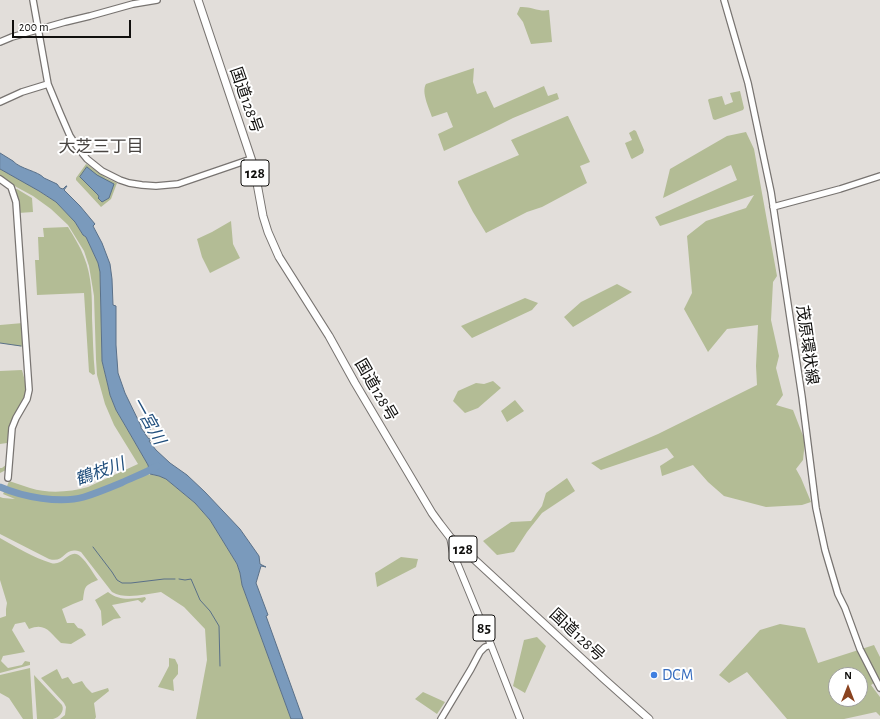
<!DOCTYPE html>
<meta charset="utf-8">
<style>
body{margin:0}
#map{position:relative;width:880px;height:719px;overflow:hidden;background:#e2deda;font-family:"Alegreya Sans",sans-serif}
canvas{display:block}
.north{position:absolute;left:828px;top:667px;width:40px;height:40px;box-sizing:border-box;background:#fff;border:1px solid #9f9f9e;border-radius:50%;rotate:0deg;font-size:11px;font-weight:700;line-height:16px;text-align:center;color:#100f0d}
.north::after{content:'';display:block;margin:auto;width:14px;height:18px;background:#8a4320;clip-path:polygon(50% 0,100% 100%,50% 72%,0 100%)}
.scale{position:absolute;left:12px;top:20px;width:119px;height:18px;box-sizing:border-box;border:2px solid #100f0d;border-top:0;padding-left:5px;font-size:12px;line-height:14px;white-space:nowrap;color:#100f0d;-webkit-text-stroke:3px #fff;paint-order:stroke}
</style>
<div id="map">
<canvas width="880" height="719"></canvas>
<div class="north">N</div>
<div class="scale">200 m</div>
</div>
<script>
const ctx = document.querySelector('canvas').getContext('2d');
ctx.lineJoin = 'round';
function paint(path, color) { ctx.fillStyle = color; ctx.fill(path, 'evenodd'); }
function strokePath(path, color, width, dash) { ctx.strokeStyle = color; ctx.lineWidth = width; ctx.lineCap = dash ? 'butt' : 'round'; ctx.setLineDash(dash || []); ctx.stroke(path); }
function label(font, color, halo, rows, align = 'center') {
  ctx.font = font + ' "Alegreya Sans","Noto Sans JP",sans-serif'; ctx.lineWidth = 4; ctx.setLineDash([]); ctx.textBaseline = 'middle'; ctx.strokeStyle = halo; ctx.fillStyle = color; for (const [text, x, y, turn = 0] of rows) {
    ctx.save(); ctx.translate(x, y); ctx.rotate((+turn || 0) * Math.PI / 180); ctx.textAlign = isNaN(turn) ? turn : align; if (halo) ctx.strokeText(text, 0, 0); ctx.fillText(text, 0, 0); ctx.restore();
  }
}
paint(new Path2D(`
 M 520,7 C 530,6 539,12 549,10 L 552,42 L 531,44 L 523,22 L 517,14 Z
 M 474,68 L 473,82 L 477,94 L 486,91 L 494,108 L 544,86 L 548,96 L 557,93 L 559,99 L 513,118 L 489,130 L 444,151 L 438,134 L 453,127 L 447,112 L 432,117 C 429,108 421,92 426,84 Z
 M 740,91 L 744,108 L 743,110 L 715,120 L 713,119 L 708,100 L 709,99 L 722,96 L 725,105 L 733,102 L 730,93 Z
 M 567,116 L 568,116 L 590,162 L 580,166 L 587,183 L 542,207 L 527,212 L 486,233 L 473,212 L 458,183 L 458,181 L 519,155 L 511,140 Z
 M 634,130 L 636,131 L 644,150 L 643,153 L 632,159 L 631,158 L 625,143 L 632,140 L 629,133 Z
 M 746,132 L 754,149 L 777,276 L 773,282 L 771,320 L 779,356 L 776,368 L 783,395 L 776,405 L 793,410 L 805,441 L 803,460 L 796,469 L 801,478 L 811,502 L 802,505 L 766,507 L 724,496 L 708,482 L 693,465 L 662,476 L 660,466 L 674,457 L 667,448 L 601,470 L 591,463 L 658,434 L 757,385 L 756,366 L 758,325 L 727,329 L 708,352 L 684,309 L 692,293 L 687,236 L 706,221 L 746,208 L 754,195 L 660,226 L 655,217 L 737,180 L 731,165 L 663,198 L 670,169 L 727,136 Z
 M 86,164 L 88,165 L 106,178 L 117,183 L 111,199 L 101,207 L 76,180 L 76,178 Z
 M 0,169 L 34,188 L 56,202 L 75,222 L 83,235 L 86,237 L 98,263 L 100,272 L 102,361 L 108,386 L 110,395 L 116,410 L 126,427 L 148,465 L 149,468 L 145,472 L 82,497 L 72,498 L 48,498 L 35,497 L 6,489 L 9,481 C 16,483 23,486 30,488 C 49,494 70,492 88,487 L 138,464 L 114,425 L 105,404 L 97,375 L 96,359 L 94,296 L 89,266 L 84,251 L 68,225 L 51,209 L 33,196 L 0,178 Z
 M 14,189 L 17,189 L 32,198 L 33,212 L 18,213 Z
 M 231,221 L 233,244 L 240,258 L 210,273 L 202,257 L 197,239 L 212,232 Z
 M 68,227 C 74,237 80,246 84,257 C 92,276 92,298 92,318 C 93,337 93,355 95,374 L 93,375 L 89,372 L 84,293 L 37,295 L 35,260 L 39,260 L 38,237 L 44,237 L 43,228 Z
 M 617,284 L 632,292 L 573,327 L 564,317 L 581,302 Z
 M 525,298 L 538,303 L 532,310 L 472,338 L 461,326 Z
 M 23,323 L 25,347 L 0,343 L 0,325 Z
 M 22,370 L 25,381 L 26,394 L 24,403 L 14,419 L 8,469 L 0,473 L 0,468 L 2,468 L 7,464 L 7,443 L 0,444 L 0,371 Z
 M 493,381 L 501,388 L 478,408 L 465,413 L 453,401 L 458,391 L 476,383 L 484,384 Z
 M 515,400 L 524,411 L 507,422 L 501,411 Z
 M 147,474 L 159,476 L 166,479 L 195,503 L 210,520 L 237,564 L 240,573 L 242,585 L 291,719 L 196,719 L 207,660 L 205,629 L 184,607 L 161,592 C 145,594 126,600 112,592 L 81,552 C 63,545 66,564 49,559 L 0,534 L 0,497 L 3,498 L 15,499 L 3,494 L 5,490 C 32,500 61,505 89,497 Z
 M 567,478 L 575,491 L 542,513 L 527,532 L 514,552 L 497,555 L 483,541 L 511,522 L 531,521 L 542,506 L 546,493 Z
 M 0,538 C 16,547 34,558 51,563 C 64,567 70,546 81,557 C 87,562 93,573 98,580 C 84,586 85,586 83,600 L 73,604 L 62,609 L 67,623 L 74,623 L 78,628 L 82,629 L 86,635 L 71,644 L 61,643 C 50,633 46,622 29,629 L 25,622 L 15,624 L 12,630 L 25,652 L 3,656 L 1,661 L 8,668 L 22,665 L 25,661 L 30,662 L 30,665 L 0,673 L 0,618 L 6,616 L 6,609 L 7,603 L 0,580 Z
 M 401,557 L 418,559 L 416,567 L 377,587 L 375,573 Z
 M 108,592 C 119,601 132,599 145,597 L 146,599 L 142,603 L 138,600 L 112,605 L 121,618 L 114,619 L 102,626 L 101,611 L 95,600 Z
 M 780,624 L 805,628 L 818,663 L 874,645 L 880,657 L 880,679 L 871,685 L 880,697 L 880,716 L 876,712 L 844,719 L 787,719 L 747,672 L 729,683 L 719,675 L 760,630 ZM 836,675 L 860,675 L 860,699 L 836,699 Z
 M 537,637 L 546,646 L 525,693 L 513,686 L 524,640 Z
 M 169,658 L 175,659 L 178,665 L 178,674 L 173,680 L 174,691 L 158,687 L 169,666 Z
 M 30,668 L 33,719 L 23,719 L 9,698 L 0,693 L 0,675 Z
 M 57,669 L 62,679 L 68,677 L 73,684 L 82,681 L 86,687 L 92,693 L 108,688 L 109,691 L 94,703 L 96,717 L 95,719 L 60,719 L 65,715 L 66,707 L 64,703 L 41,678 Z
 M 34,675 L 62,705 C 65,711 59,718 53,719 C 48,719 42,719 37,719 Z
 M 423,692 L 445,702 L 437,714 L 415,699 Z`), '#b3bc95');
const water = new Path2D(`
 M 0,153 L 13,161 C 20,169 38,171 44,178 L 57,184 L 60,188 L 63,189 L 66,186 L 67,186 L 64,190 L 80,206 L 95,224 L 93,226 L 102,243 L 110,264 L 112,279 L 113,305 L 116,306 L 116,345 L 118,373 L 125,393 L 141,426 L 141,428 L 145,433 L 151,429 L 145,434 L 149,439 L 155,436 L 155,437 L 149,441 L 156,450 L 170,463 L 187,475 L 205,492 L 240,529 L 259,556 L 260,564 L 266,567 L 261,566 L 256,583 L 268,615 L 266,616 L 303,719 L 291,719 L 242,585 L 240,573 L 237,564 L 210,520 L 195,503 L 166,479 L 159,476 L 150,474 L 148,465 L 126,427 L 116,410 L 110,395 L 108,386 L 102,361 L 100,272 L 98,263 L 86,237 L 83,235 L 75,222 L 56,202 L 39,191 L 0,169 Z
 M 87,167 L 97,175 L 114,184 L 109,198 L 102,202 L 98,198 L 99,197 L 98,195 L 80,177 Z`);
paint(water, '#7a9abc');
strokePath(water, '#5a7088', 1);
strokePath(new Path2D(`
 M 0,343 L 21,346
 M 93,547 L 112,572 L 117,580 L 122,583 L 131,583 L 164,579 L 175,579
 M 179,579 L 185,580 L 191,579 L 200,600 L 210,611 L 219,626 L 220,666`), '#5a7088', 1);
strokePath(new Path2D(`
 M 0,487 C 23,497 60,504 84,497 C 97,493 109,488 121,483 C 133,477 146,473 157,466`), '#7a9abc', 7);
const secondary = new Path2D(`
 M 33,0 L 48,84 L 60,113 L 70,136 L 78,148 L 87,159 L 102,171 L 120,180 L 129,183 L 142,185 L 156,186 L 178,184 L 251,159
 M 724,0 L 748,83 L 771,192 L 802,397 L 816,508 L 825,550 L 838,594 L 845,608 L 860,649 L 880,688
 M 0,42 L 12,37 L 65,22 L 90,16 L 133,4 L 157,0
 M 0,102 L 22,92 L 48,84
 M 0,179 L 11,187 L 16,202 L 29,390 L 27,399 L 16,418 L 12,428 L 8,478
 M 773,207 L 840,189 L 880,176
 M 441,719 L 471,669 L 480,652 L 485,647 L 491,645`);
const primary = new Path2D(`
 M 450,537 L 453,553 L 491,645 L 520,719`);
const highway = new Path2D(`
 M 198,0 L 254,167 L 263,216 L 268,232 L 279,257 L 329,336 L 355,383 L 432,513 L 440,524 L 450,537 L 604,679 L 649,719`);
strokePath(secondary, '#787471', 8);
strokePath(primary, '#787471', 8);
strokePath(highway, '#787471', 9);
strokePath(secondary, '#fff', 5.5);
strokePath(primary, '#fff', 6);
strokePath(highway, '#fff', 7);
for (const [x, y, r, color] of [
 [654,675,4,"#3f7fe0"]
]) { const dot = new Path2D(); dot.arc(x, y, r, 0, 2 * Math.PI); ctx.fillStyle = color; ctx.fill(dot); strokePath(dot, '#fff', 1.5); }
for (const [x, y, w] of [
 [255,173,28],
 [463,549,28],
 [484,628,22]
]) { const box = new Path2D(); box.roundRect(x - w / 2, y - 13, w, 26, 3); ctx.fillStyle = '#fff'; ctx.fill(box); strokePath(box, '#100f0d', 1); }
label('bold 15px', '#100f0d', null, [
 ["128",255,173],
 ["128",463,549],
 ["85",484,628]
]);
label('16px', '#100f0d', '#fff', [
 ["国道128号",246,100,71],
 ["茂原環状線",807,345,82],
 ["国道128号",376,390,60],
 ["国道128号",577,635,43]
]);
label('16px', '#366cbe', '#fff', [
 ["DCM",662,675]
], 'left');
label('17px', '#494542', '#fff', [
 ["大芝三丁目",101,147]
]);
label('italic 17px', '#204e7c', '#fff', [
 ["一宮川",148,421,61],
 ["鶴枝川",100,472,-20]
]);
</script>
